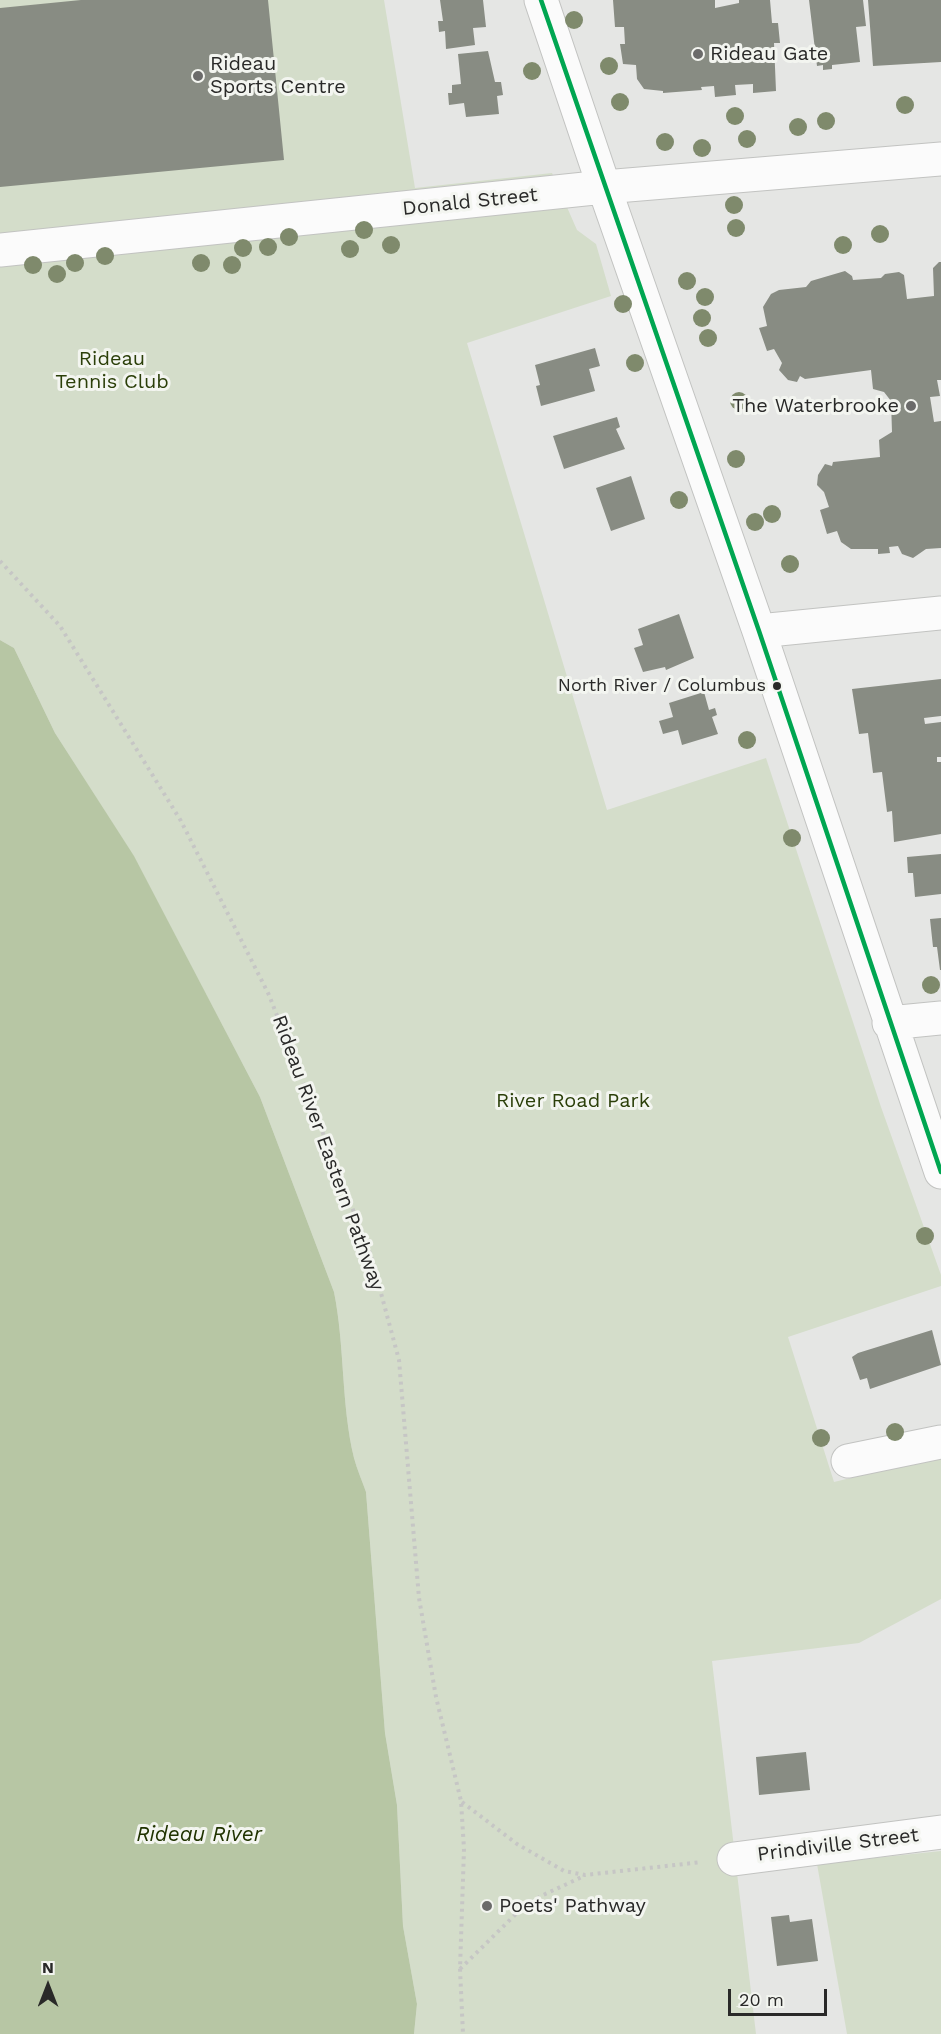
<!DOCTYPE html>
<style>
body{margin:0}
#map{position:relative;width:941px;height:2034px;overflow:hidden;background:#e5e6e4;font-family:"Work Sans",sans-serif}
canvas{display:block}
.north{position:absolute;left:18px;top:1956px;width:60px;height:60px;-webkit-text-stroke:4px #f3f5f0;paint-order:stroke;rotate:0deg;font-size:16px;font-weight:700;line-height:24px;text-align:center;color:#292928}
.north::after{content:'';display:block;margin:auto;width:21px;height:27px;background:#292928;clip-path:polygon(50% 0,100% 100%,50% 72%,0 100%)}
.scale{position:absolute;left:728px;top:1989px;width:99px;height:27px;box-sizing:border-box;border:3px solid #292928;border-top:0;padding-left:8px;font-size:18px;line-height:21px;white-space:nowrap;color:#292928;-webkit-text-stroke:4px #f3f5f0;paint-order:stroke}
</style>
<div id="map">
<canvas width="941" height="2034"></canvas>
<div class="north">N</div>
<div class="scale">20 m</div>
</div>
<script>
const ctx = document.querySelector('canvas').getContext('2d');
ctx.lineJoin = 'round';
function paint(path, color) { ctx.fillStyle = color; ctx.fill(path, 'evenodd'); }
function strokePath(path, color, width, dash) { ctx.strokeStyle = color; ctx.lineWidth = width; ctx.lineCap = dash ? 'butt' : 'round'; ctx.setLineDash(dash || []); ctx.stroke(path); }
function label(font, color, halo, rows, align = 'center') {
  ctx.font = font + ' "Work Sans",sans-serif'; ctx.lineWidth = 6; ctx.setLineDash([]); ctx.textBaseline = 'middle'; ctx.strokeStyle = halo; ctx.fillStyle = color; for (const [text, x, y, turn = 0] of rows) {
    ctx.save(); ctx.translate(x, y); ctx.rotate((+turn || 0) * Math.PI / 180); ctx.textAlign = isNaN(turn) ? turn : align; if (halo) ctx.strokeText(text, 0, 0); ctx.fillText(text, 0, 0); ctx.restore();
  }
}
paint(new Path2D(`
 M 0,0 L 384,0 L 415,188 L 552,173 L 577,230 L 596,244 L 611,296 L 467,343 L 607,810 L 766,758 L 881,1107 L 941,1275 L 941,1286 L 788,1337 L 834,1482 L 941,1456 L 941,1599 L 859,1643 L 712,1661 L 756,2034 L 414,2034 L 417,2004 L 403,1926 L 397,1805 L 385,1733 L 366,1492 C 362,1481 357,1469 354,1458 C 341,1404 345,1347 334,1292 L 260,1097 L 134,857 L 55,733 L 14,648 L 0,640 Z
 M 941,1851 L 941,2034 L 847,2034 L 817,1864 Z`), '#d4ddca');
paint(new Path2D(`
 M 0,640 L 14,648 L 55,733 L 134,856 L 260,1097 L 334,1292 C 345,1347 341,1404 354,1458 C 357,1469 362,1481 366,1492 L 385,1733 L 397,1805 L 403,1926 L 417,2004 L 414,2034 L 0,2034 Z`), '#b7c6a4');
paint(new Path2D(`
 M 81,0 L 268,0 L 284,160 L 0,187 L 0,8 Z
 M 440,0 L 483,0 L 486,27 L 473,28 L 475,45 L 446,49 L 445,31 L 439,32 L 438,21 L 443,21 Z
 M 613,0 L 715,0 L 715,8 L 739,3 L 739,0 L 770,0 L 772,23 L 778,23 L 780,43 L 774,43 L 776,91 L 753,93 L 753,84 L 735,85 L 736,95 L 715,97 L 714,86 L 701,87 L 702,90 L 663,93 L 663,91 L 644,89 L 637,79 L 636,65 L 623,64 L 620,44 L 625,44 L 624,27 L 615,27 Z
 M 809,0 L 863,0 L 866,26 L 856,27 L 860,62 L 832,65 L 832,69 L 823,70 L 823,65 L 817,66 Z
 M 868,0 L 941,0 L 941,62 L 873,66 Z
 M 488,51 L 495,82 L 501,82 L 503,95 L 497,96 L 499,114 L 466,117 L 464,103 L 449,105 L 448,93 L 452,93 L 452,85 L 461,84 L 458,54 Z
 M 939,262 L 941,262 L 941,380 L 937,380 L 940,396 L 930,397 L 934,422 L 941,421 L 941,548 L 926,549 L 913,558 L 902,554 L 898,546 L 889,547 L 890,553 L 878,554 L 878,549 L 851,549 L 841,542 L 837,531 L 827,534 L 820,510 L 829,507 L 824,492 L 817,485 L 818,475 L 825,464 L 832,466 L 833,462 L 880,457 L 879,440 L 892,432 L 891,401 L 884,392 L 873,389 L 871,370 L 805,379 L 800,376 L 797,382 L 788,380 L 779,370 L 782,363 L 774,349 L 767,351 L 759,328 L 767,326 L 763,307 L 771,294 L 779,290 L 806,287 L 811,281 L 845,271 L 852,276 L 853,280 L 881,278 L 885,274 L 899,272 L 904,275 L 907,299 L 934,296 L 933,268 Z
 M 595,348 L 600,366 L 589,369 L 595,391 L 541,406 L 536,386 L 540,385 L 535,365 Z
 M 617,417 L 620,427 L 616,429 L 625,449 L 564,469 L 553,436 Z
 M 631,476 L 645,519 L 611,531 L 596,488 Z
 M 679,614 L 694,658 L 666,670 L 665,667 L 643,672 L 634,648 L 643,645 L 638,629 Z
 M 941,679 L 941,716 L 924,718 L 925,724 L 941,722 L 941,757 L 937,757 L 937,762 L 941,762 L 941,834 L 894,842 L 892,811 L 887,812 L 882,772 L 873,773 L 868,733 L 859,734 L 852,689 Z
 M 704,692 L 709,710 L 715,708 L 717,715 L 712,717 L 718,734 L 682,745 L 678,730 L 663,734 L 659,721 L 673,717 L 669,703 Z
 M 941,854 L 941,894 L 915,897 L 913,873 L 908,873 L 907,857 Z
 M 941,918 L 941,970 L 940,970 L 937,947 L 933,947 L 930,919 Z
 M 932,1330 L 941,1365 L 870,1389 L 867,1378 L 860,1380 L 852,1357 L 858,1353 Z
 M 806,1752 L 810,1790 L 759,1795 L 756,1757 Z
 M 789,1915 L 790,1922 L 812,1919 L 818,1961 L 777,1966 L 771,1917 Z`), '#888c83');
const minor = new Path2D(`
 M 0,250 L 604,187 L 759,631 L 941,1172
 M 759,631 L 941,613
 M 889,1023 L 941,1018
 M 848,1461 L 941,1442
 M 734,1859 L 941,1832`);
const tertiary = new Path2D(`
 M 541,0 L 604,187 L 941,159`);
strokePath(minor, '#c2c3c1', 35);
strokePath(tertiary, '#c2c3c1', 35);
strokePath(new Path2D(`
 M 0,561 L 60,626 L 181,821 L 269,995 L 371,1256 L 399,1360 L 419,1598 L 436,1697 L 461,1801 L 464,1849 L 460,1969 L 463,2034
 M 462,1802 L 517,1844 L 564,1871 L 585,1875 L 702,1862
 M 460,1969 L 521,1909 L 541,1896 L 584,1876`), '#c6c6c5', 4, [3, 4.5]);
strokePath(minor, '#fbfbfb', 33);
strokePath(tertiary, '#fbfbfb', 33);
strokePath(new Path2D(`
 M 541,0 L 759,631 L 941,1172`), '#00a651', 4.5);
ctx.fillStyle = '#7f8a6c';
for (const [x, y] of [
 [574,20],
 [609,66],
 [532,71],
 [620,102],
 [905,105],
 [735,116],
 [826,121],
 [798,127],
 [747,139],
 [665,142],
 [702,148],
 [734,205],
 [736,228],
 [364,230],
 [880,234],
 [289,237],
 [391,245],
 [843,245],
 [268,247],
 [243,248],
 [350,249],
 [105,256],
 [75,263],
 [201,263],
 [33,265],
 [232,265],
 [57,274],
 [687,281],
 [705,297],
 [623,304],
 [702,318],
 [708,338],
 [635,363],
 [739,401],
 [736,459],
 [679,500],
 [772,514],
 [755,522],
 [790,564],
 [747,740],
 [792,838],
 [931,985],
 [925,1236],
 [895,1432],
 [821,1438]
]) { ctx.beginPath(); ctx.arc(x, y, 9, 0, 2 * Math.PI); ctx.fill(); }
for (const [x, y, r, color] of [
 [698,54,6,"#6b6b6a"],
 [198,76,6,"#6b6b6a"],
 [911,406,6,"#6b6b6a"],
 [777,686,5,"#292928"],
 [487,1906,6,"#6b6b6a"]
]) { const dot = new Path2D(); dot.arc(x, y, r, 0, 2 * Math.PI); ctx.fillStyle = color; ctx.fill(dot); strokePath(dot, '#f3f5f0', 2); }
label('18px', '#292928', '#f3f5f0', [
 ["North River / Columbus",766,686]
], 'right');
label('20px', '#292928', '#f3f5f0', [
 ["Rideau Gate",710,54],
 ["Rideau",210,64],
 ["Sports Centre",210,87],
 ["The Waterbrooke",899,406,"right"],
 ["Poets' Pathway",499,1906]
], 'left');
label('20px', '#292928', '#f3f5f0', [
 ["Donald Street",470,202,-6],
 ["Rideau River Eastern Pathway",328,1153,70],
 ["Prindiville Street",838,1845,-7]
]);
label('20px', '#2b3f09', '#f3f5f0', [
 ["Rideau",112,359],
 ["Tennis Club",112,382],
 ["River Road Park",573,1101]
]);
label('italic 21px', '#203300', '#f3f5f0', [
 ["Rideau River",199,1835]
]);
</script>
